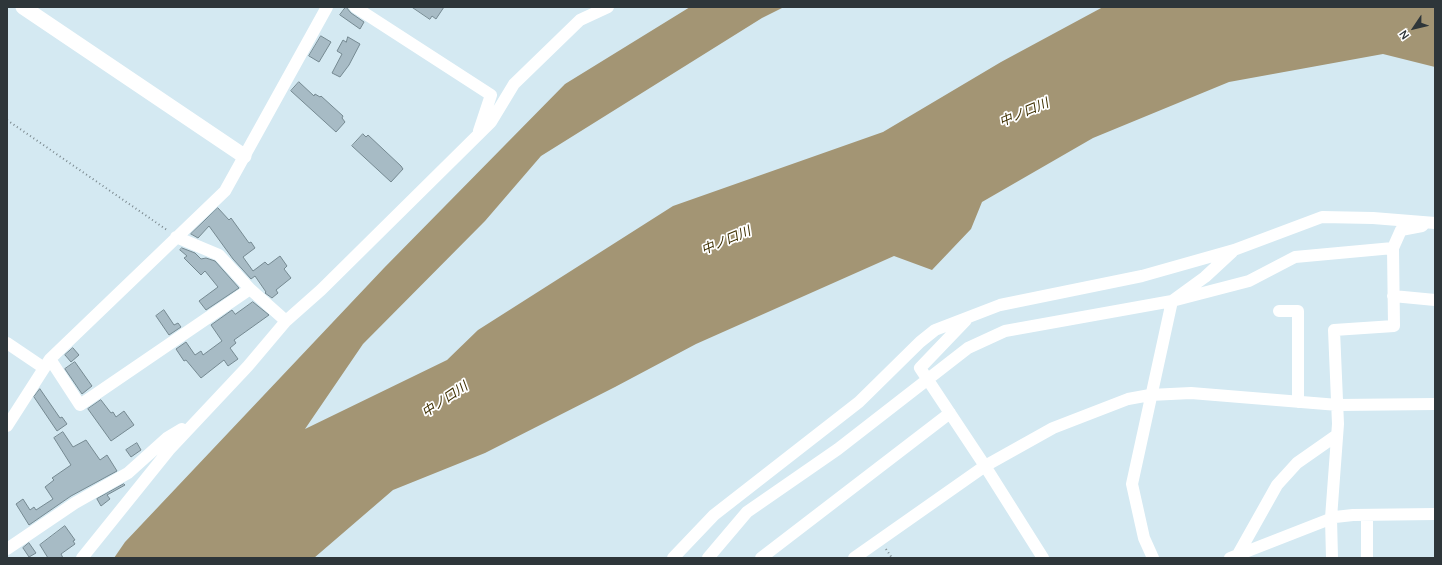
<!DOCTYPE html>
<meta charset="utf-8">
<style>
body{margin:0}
#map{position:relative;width:1442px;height:565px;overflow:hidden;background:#d4e9f2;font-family:Manrope,sans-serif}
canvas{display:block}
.frame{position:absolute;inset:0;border:8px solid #2e363a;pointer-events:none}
.north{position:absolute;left:1394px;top:8px;width:40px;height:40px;-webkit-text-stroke:3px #fff;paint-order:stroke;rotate:235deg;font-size:11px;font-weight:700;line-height:16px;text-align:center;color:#2e363a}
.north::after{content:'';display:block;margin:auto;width:14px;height:18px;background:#2e363a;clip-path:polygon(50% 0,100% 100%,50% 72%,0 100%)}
</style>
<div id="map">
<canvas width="1442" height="565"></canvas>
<div class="frame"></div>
<div class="north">N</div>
</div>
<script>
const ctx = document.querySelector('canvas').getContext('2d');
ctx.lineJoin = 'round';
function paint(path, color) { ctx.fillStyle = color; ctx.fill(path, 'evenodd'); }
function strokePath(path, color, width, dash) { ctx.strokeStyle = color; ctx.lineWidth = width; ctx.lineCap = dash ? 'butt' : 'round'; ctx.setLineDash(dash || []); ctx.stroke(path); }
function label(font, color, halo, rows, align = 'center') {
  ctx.font = font + ' Manrope,"Noto Sans JP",sans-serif'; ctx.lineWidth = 3.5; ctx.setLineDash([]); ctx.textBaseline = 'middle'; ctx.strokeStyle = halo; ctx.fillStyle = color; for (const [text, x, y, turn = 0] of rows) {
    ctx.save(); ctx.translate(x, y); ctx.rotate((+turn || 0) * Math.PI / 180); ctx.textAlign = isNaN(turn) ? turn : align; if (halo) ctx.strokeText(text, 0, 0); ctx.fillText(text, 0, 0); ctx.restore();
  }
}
paint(new Path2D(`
 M 690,7 L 784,7 L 762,18 L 541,156 L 485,221 L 363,344 L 305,429 L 447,360 L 478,330 L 673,206 L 883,132 L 1001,62 L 1103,7 L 1435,7 L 1435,67 L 1383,54 L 1229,82 L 1093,138 L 982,202 L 971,229 L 932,270 L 894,256 L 696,344 L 615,387 L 485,453 L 393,490 L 314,558 L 114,558 L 125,542 L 384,268 L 565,84 Z`), '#a39574');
const building = new Path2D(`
 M 346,7 L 351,13 L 364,22 L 360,29 L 340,15 Z
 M 412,7 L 444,7 L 436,19 L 432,16 L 430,19 Z
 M 321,36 L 331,42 L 319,62 L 309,56 Z
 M 348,37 L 360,44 L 349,65 L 340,77 L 332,73 L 342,54 L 337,51 L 343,40 L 346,42 Z
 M 299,82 L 314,96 L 315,94 L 320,97 L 321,96 L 343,116 L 342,118 L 345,122 L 336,132 L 291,91 Z
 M 363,134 L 366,137 L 368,135 L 401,166 L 403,169 L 391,182 L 352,146 Z
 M 218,208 L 229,220 L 231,218 L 249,243 L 251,242 L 255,248 L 243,257 L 253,271 L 265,262 L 268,265 L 280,256 L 287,266 L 284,269 L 291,278 L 276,290 L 278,293 L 272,298 L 265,293 L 266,292 L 255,276 L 251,279 L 233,259 L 209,226 L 198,238 L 191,234 Z
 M 182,248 L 195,253 L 201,259 L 206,258 L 215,261 L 239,288 L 206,310 L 199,301 L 218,287 L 205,271 L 201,275 L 184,258 L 187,256 L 180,250 Z
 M 253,302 L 269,315 L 234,340 L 236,343 L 230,348 L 238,359 L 228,366 L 224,360 L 201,378 L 186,360 L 184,361 L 176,349 L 186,342 L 195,355 L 201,351 L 203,355 L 222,341 L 211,325 L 232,310 L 235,314 Z
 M 164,310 L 174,325 L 178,323 L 181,327 L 169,335 L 156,316 Z
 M 73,348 L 79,355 L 71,362 L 65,355 Z
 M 75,362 L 92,386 L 82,394 L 65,369 Z
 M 40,389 L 60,418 L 62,417 L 67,424 L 57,431 L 34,397 Z
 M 101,400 L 111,413 L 113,412 L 116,417 L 124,411 L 134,425 L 111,441 L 88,409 Z
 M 63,432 L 73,447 L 86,440 L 100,460 L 107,455 L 117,471 L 71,496 L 29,525 L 16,504 L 23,499 L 30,510 L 34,507 L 36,510 L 53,499 L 45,487 L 54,480 L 52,478 L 71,465 L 54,438 Z
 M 137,443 L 141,450 L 131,457 L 126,450 Z
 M 124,484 L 125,485 L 107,495 L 110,499 L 101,506 L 97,499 Z
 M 65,526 L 75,540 L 73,541 L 75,544 L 61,554 L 63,558 L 48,558 L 40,545 Z
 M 29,543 L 36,553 L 29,557 L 23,548 Z`);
paint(building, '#a7bbc5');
strokePath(building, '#758991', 1);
strokePath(new Path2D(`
 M 7,120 L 167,230
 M 886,549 L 892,558`), '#7b898f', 2, [1, 3]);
strokePath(new Path2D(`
 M 355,7 L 491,95 L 479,131
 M 176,237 L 219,255 L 250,289 L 286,321
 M 1393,296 L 1435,300
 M 1279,311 L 1298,311 L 1298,402
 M 966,320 L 920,368 L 985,466 L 1043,558
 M 7,343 L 44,368
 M 50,359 L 80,405 L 250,289
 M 7,426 L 50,359 L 225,191 L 327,7
 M 7,549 L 75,503 L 128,473 L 167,438 L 182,429
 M 82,558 L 169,450 L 248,366 L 286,321 L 321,290 L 491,122 L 514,84 L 580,20 L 608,7
 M 673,558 L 714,515 L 859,402 L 920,342 L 935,330 L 1000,305 L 1142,276 L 1234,250 L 1322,217 L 1373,218 L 1435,223
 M 708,558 L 747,512 L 838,449 L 968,348 L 1005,331 L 1172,301 L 1249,281 L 1295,257 L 1393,248 L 1401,230 L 1422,226 L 1424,224
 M 761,558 L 950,413
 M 854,558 L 985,466 L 1053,428 L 1128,399 L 1150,395 L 1191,393 L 1338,405 L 1435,404
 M 1153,558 L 1144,538 L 1132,484 L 1172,301 L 1205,277 L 1232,252
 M 1230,558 L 1335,517 L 1353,515 L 1435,514
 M 1236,558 L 1277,485 L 1297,463 L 1337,435
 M 1332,558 L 1331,518 L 1338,424 L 1334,330 L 1394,326 L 1393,248
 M 1367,558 L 1367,515`), '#fff', 12);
strokePath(new Path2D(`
 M 23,7 L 244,156`), '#fff', 15);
label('italic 13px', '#3f3002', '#fff', [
 ["中ノ口川",1024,113,-23],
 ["中ノ口川",726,241,-23],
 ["中ノ口川",445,400,-34]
]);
</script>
